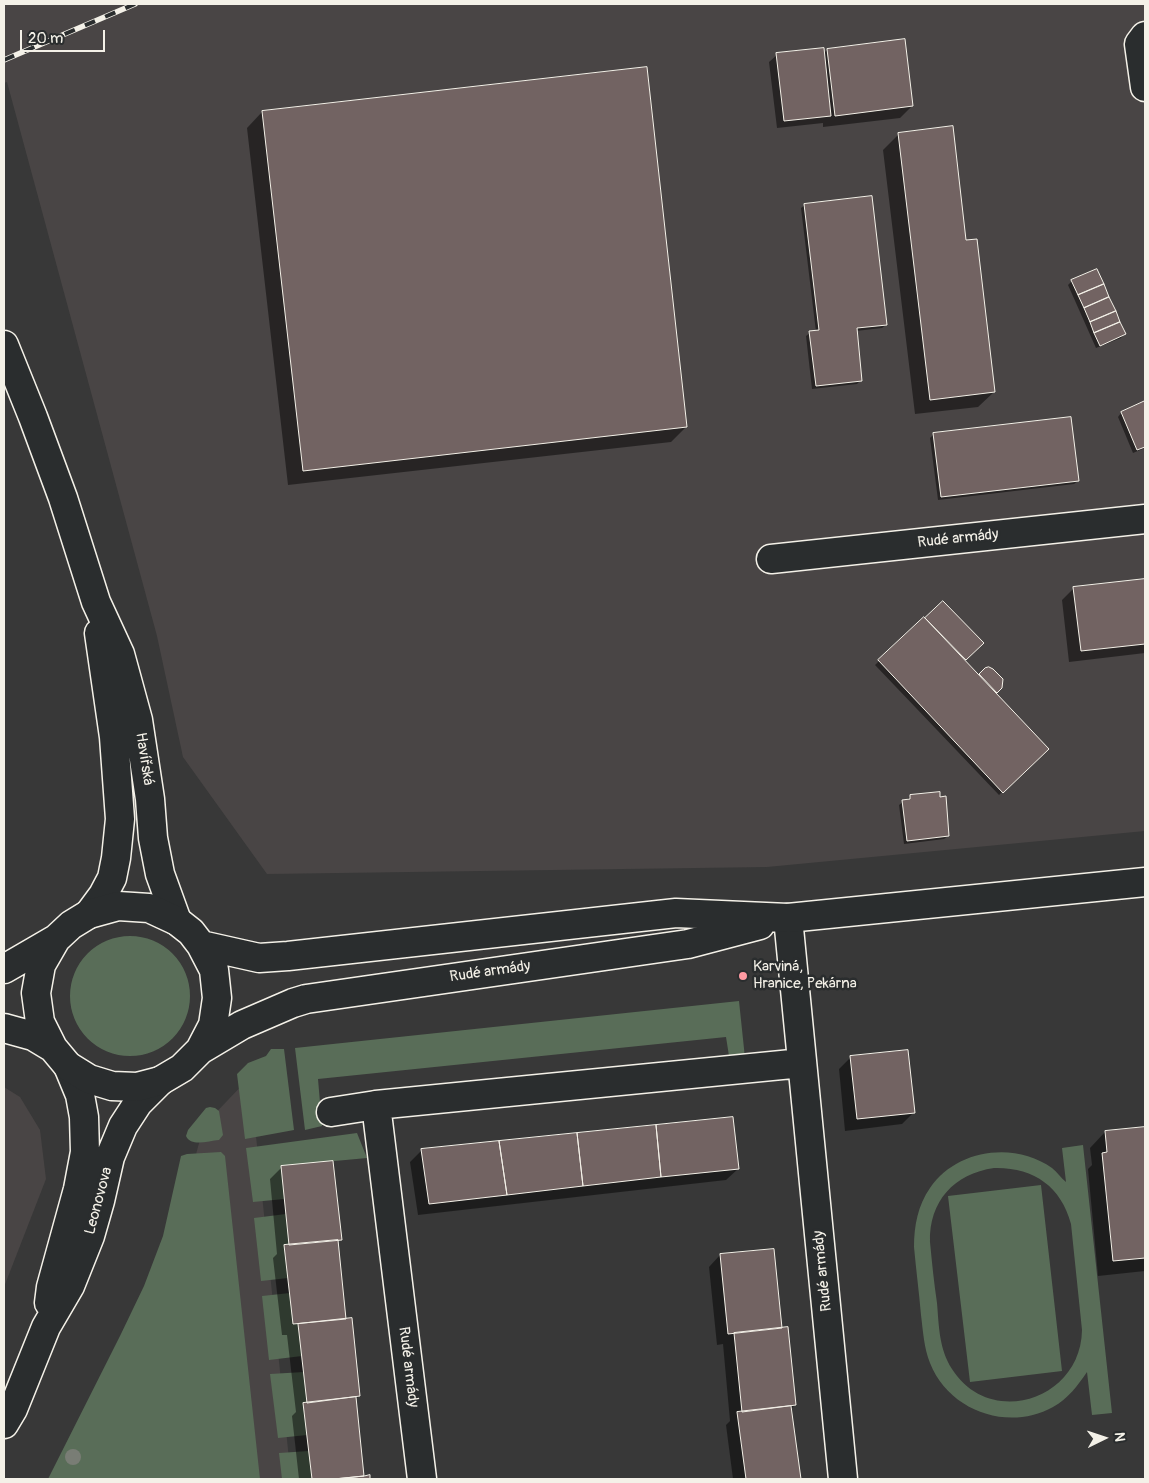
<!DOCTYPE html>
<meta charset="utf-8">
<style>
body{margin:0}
#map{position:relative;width:1149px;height:1483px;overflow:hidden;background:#383838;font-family:Pangolin,sans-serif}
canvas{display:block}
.frame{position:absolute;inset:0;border:5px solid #f4f1e8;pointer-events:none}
.north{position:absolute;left:1079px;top:1413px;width:50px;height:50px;-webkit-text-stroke:4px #2a2d2e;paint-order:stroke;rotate:86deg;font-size:14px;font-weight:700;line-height:20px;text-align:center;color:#f4f1e8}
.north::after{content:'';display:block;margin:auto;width:18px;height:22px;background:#f4f1e8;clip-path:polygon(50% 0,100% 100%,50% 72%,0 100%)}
.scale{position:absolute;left:20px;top:30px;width:85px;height:22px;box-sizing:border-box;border:2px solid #f4f1e8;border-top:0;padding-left:6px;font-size:15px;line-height:18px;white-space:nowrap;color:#f4f1e8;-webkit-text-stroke:4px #2a2d2e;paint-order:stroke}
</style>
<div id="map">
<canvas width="1149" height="1483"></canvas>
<div class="frame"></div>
<div class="north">N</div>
<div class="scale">20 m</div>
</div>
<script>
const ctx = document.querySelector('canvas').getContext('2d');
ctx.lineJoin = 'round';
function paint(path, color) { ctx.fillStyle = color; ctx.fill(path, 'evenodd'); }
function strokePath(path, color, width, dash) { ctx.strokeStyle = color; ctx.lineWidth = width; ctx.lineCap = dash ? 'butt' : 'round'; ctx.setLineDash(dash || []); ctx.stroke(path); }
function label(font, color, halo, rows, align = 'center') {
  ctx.font = font + ' Pangolin,sans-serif'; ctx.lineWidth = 5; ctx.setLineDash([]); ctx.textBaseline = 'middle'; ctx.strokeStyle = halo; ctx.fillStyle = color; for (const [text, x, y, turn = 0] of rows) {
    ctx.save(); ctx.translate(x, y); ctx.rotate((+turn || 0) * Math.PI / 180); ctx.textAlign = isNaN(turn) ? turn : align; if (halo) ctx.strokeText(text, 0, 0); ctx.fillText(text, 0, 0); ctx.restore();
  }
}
paint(new Path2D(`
 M 4,4 L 1145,4 L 1145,831 L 767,867 L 267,874 L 183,757 L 157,636 L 7,82 L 4,83 Z
 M 250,1077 L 291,1479 L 77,1479 L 170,1249 L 204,1125 Z
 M 4,1087 L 20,1097 L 40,1130 L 46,1179 L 4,1287 Z`), '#494545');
paint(new Path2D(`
 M70 996a60 60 0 1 1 120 0a60 60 0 1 1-120 0Z
 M 739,1001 L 745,1058 L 733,1059 L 729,1056 L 726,1037 L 318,1079 L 322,1126 L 305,1130 L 295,1048 Z
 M 271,1049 L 284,1049 L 294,1130 L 245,1139 L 237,1074 L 248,1063 L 266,1056 Z
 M 210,1107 L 215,1108 L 219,1111 L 223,1135 L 219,1140 C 208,1141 191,1147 186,1136 L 188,1130 L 206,1108 Z
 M 357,1133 L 367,1158 L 281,1166 L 284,1199 L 253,1202 L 246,1148 Z
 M 1083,1145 L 1112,1413 L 1092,1415 L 1087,1372 C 1078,1385 1068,1399 1053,1407 C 1008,1432 949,1411 930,1363 C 924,1348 923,1331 921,1315 C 919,1292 916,1269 914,1247 C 914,1226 918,1205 930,1188 C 956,1149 1015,1141 1052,1168 C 1057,1172 1061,1178 1066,1182 L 1062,1148 ZM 994,1168 C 1033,1167 1061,1186 1071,1224 L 1082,1330 C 1081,1400 990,1429 952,1369 C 939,1349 939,1326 937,1303 C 934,1283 932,1263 930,1242 C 929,1201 954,1174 994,1168 Z
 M 221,1152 L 225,1156 L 260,1479 L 48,1479 L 120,1336 L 144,1286 L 163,1236 L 181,1156 L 187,1154 Z
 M 1041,1185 L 1062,1371 L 970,1382 L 948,1196 Z
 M 286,1214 L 289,1245 L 284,1246 L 288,1278 L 261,1281 L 254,1218 Z
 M 290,1293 L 293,1324 L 298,1324 L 302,1356 L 269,1360 L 262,1296 Z
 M 304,1372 L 307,1403 L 303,1403 L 307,1435 L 278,1438 L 270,1374 Z
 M 309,1451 L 312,1479 L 282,1479 L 279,1453 Z`), '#596d58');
paint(new Path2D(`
 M 827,50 L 912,106 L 900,118 L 823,127 L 823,123 L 777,128 L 769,62 L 777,55 L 823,54 Z
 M 262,112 L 686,427 L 671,442 L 288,485 L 247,128 Z
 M 899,134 L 965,242 L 994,392 L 978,407 L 915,414 L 883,150 Z
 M 805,205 L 886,325 L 882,328 L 856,331 L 861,380 L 857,384 L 812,389 L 806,336 L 810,333 L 816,332 L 801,208 Z
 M 1072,281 L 1124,334 L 1121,338 L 1096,348 L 1068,285 Z
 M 1145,403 L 1145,448 L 1133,453 L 1118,417 L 1121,413 Z
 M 934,434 L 1078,481 L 1074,484 L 938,500 L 930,438 Z
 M 1145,580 L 1145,653 L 1069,662 L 1062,600 L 1074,588 Z
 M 943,603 L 982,643 L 964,660 L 979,675 L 989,669 L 1001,687 L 995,693 L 1047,749 L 999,795 L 875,665 L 924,618 L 925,620 Z
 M 911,796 L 948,836 L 944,839 L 904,844 L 899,805 Z
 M 850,1058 L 913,1113 L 902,1124 L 845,1131 L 839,1069 Z
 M 1145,1128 L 1145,1271 L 1098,1276 L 1088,1169 L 1092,1165 L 1090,1148 L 1105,1132 Z
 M 422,1150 L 738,1169 L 726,1180 L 418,1215 L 410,1162 Z
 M 281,1168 L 341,1239 L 337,1243 L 345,1320 L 359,1396 L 355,1400 L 363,1478 L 369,1476 L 369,1479 L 299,1479 L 292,1416 L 296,1412 L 287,1335 L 282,1335 L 273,1258 L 277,1254 L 270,1179 Z
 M 720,1255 L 781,1329 L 795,1405 L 791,1409 L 799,1479 L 733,1479 L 726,1425 L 730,1421 L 723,1344 L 717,1345 L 709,1267 Z`), '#0007');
const building = new Path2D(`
 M 905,39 L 913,106 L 835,116 L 827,49 Z
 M 824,48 L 831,116 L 784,121 L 776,53 Z
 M 647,67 L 687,427 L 303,471 L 262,111 Z
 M 953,126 L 966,240 L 977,239 L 995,392 L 930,400 L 898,133 Z
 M 872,196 L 887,325 L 857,328 L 862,381 L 816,386 L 809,331 L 819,330 L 804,204 Z
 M 1097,269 L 1104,284 L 1078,295 L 1071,280 Z
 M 1104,284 L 1109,297 L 1084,308 L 1078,295 Z
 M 1109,297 L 1116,311 L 1090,322 L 1084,308 Z
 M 1116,311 L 1120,322 L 1094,333 L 1090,322 Z
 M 1120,322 L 1126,334 L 1100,346 L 1094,333 Z
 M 1145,401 L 1145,447 L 1137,450 L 1121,412 Z
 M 1071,417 L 1079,481 L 941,497 L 933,433 Z
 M 1145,579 L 1145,644 L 1081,651 L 1073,587 Z
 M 943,601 L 984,643 L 966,660 L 925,618 Z
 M 924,617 L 1049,749 L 1003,793 L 878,660 Z
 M 989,667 L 993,669 L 1003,679 L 1002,688 L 997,693 L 979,674 L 985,668 Z
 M 940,792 L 940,797 L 946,796 L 949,836 L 907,841 L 902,800 L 910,799 L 910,795 Z
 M 908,1050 L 915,1113 L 857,1119 L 850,1056 Z
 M 733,1117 L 739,1169 L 661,1177 L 656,1125 Z
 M 656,1125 L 661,1177 L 583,1186 L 577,1133 Z
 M 1145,1127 L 1145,1258 L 1113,1261 L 1102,1153 L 1107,1152 L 1105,1131 Z
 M 577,1133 L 583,1186 L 507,1195 L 499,1141 Z
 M 499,1141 L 507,1195 L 429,1204 L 421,1149 Z
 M 333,1161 L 342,1240 L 289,1245 L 281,1166 Z
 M 338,1240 L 346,1319 L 293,1324 L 284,1245 Z
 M 774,1249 L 782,1328 L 728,1334 L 720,1254 Z
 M 352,1318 L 360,1396 L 307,1403 L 298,1324 Z
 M 788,1327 L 796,1405 L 742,1412 L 734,1333 Z
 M 356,1397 L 364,1476 L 334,1479 L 312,1479 L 303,1403 Z
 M 791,1406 L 801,1479 L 746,1479 L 737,1412 Z
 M 370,1475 L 370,1479 L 334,1479 L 364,1476 Z`);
paint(building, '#726362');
strokePath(building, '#f4f1e8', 1);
const minor = new Path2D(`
 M 1145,36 L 1139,44 L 1145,87
 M 771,559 L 1145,519
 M 788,918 L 843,1479
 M 376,1105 L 422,1479
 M 331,1112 L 376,1105 L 802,1063`);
const tertiary = new Path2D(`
 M 4,345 L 33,417 L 63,498 L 96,602 L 120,654 L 138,720 L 150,799 L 153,838 L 160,874 L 177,921
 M 89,914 L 103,895 L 112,878 L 116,858 L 120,819 L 114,737 L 99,633
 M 49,1303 L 51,1287 L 78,1189 L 85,1152 L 84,1117 L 80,1095 L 68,1066
 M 4,1424 L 13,1409 L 46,1327 L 70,1286 L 90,1236 L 100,1201 L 110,1157 L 123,1126 L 138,1103 L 160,1081`);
const secondary = new Path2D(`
 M 56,939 L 41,965 L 36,993 L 40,1022 L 53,1048 L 68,1066 L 89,1079 L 112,1086 L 137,1087 L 160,1081 L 182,1068 L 200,1050 L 242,1025 L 293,1003 L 306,999 L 688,944 L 760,925
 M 201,945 L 259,958 L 288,956 L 676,913 L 788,918 L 1145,882
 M 4,969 L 56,939 L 71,925 L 89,914 L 118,906 L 149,908 L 177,921 L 191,932 L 201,945 L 214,970 L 217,998 L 213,1025 L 200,1050
 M 4,1028 L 33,1036 L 53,1048`);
strokePath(minor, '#f4f1e8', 31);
strokePath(tertiary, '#f4f1e8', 31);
strokePath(secondary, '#f4f1e8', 31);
strokePath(minor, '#2a2d2e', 28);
strokePath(tertiary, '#2a2d2e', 28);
strokePath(secondary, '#2a2d2e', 28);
const rail = new Path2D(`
 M 4,60 L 135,4`);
strokePath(rail, '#f4f1e8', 5.5);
strokePath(rail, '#2a2d2e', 4, [11]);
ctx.fillStyle = '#797d75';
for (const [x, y] of [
 [73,1457]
]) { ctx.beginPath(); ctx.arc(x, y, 8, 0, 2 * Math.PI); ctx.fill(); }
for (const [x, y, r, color] of [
 [743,976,5,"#ff9aa2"]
]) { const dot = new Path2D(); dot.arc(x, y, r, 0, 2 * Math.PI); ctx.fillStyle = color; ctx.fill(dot); strokePath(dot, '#2a2d2e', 2); }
label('15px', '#f4f1e8', '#2a2d2e', [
 ["Rudé armády",958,539,-6],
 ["Havířská",144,759,81],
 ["Rudé armády",490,972,-8],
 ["Leonovova",99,1201,-75],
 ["Rudé armády",823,1271,-96],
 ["Rudé armády",408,1367,83]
]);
label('15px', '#f4f1e8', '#2a2d2e', [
 ["Karviná,",753,967],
 ["Hranice, Pekárna",753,984]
], 'left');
</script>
